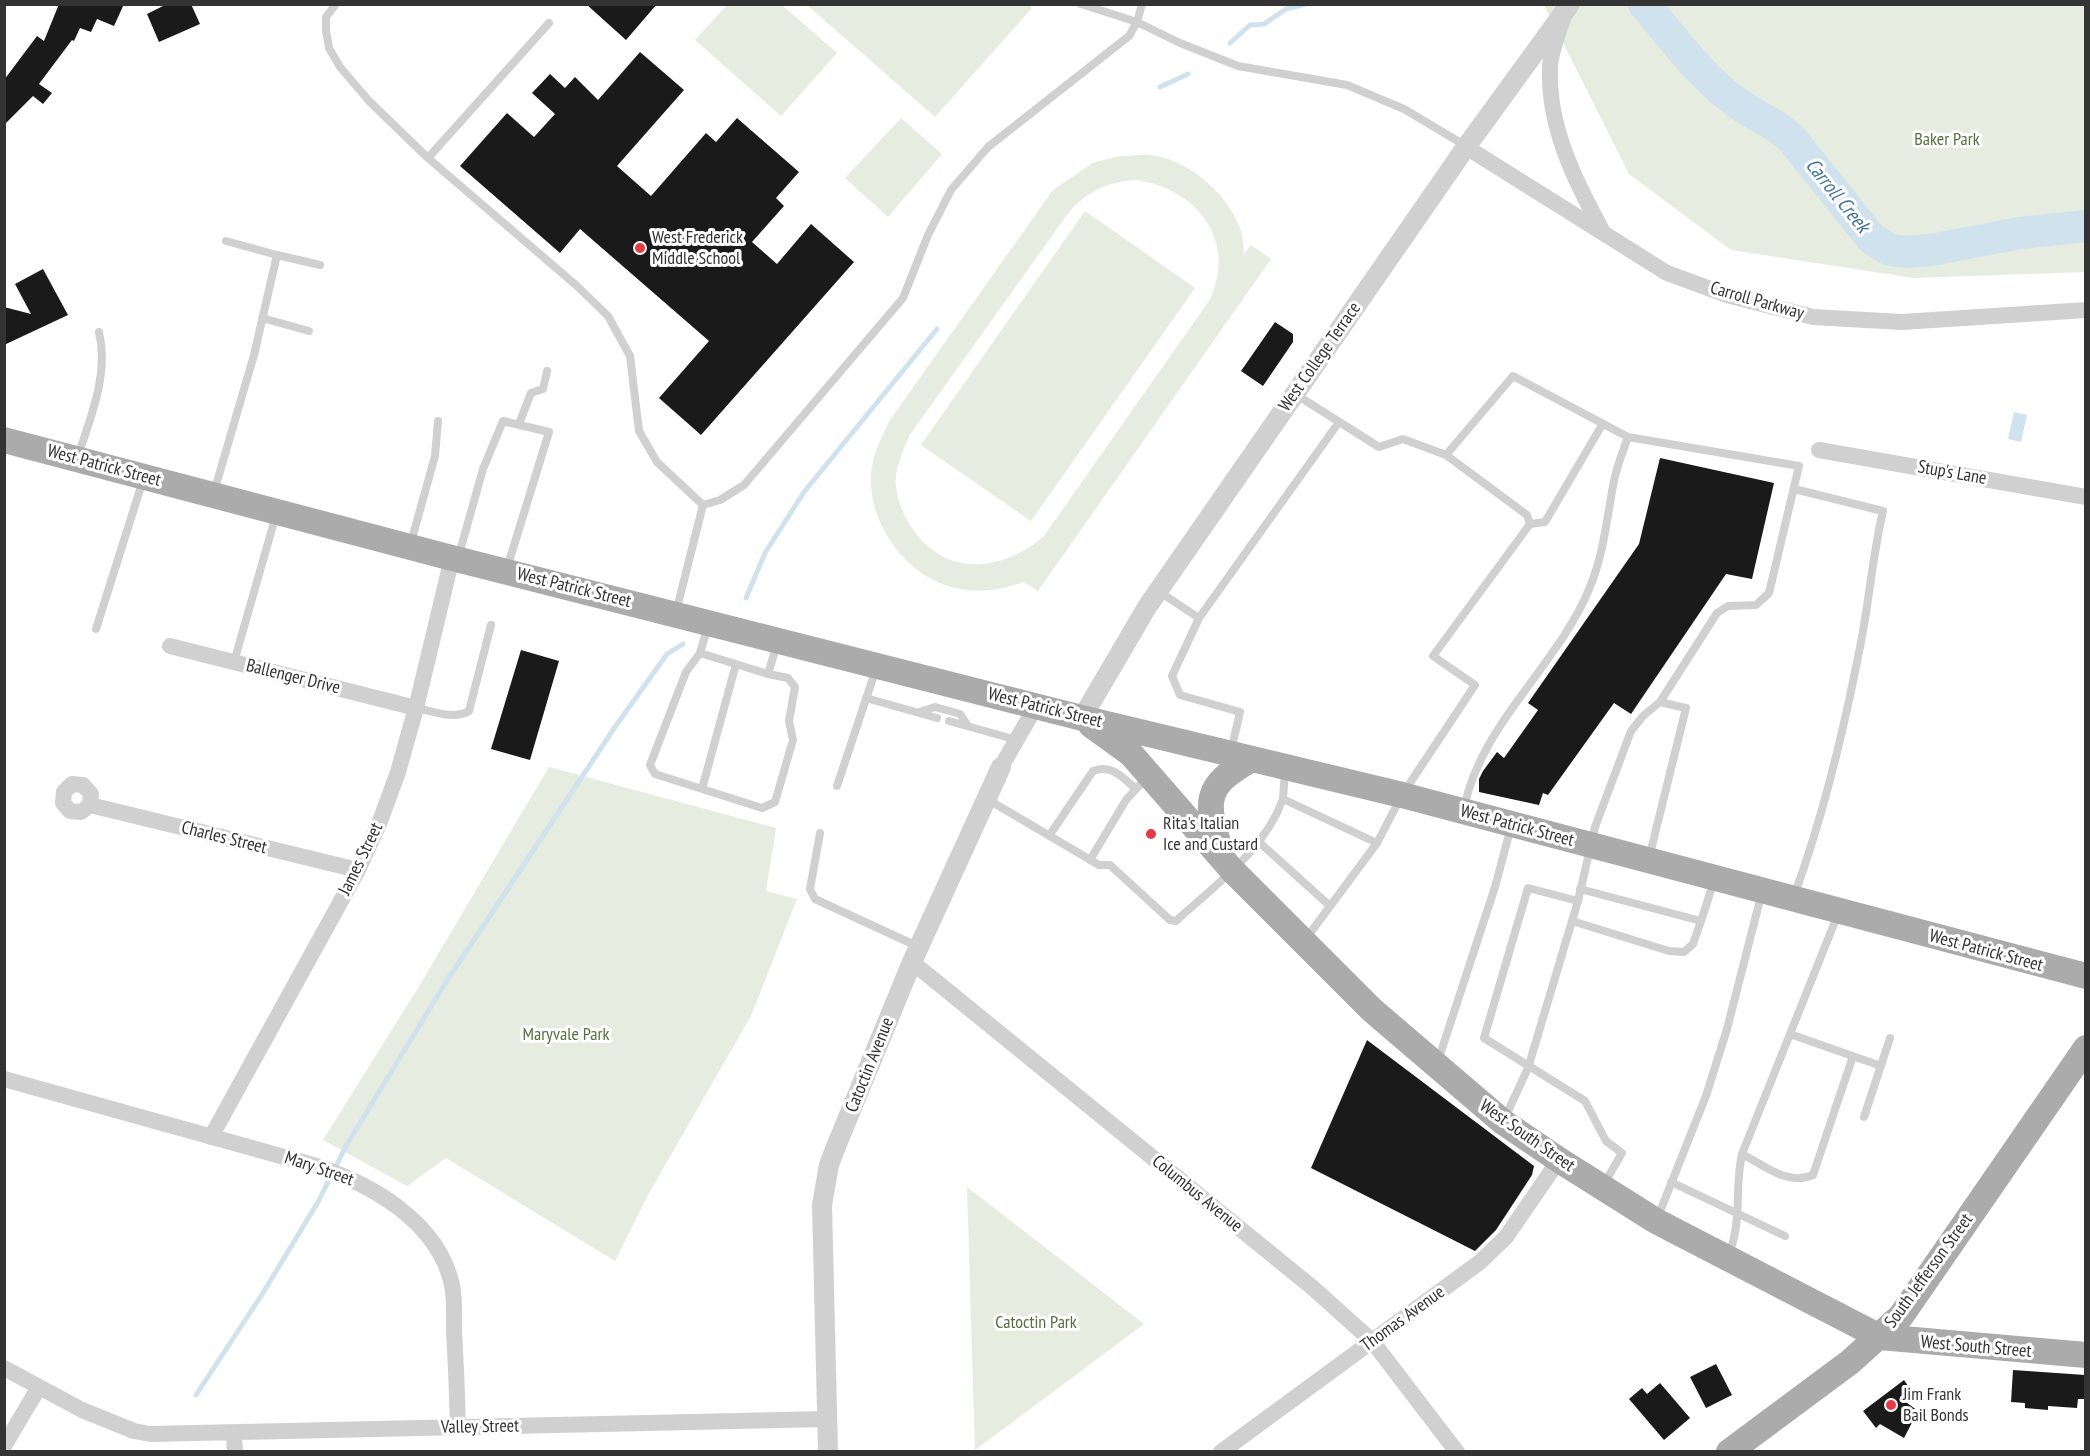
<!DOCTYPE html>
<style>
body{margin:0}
#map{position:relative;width:2090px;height:1456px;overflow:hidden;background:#fff;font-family:"PT Sans Narrow",sans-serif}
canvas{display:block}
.frame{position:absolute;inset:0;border:6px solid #333;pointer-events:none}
</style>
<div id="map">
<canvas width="2090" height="1456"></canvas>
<div class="frame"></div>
</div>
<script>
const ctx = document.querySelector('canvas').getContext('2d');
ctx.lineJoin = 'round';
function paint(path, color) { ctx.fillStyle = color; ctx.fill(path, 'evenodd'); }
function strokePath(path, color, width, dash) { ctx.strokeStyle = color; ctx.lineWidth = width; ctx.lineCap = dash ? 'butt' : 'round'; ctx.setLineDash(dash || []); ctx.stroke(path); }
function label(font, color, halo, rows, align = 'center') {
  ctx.font = font + ' "PT Sans Narrow",sans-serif'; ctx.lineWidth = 6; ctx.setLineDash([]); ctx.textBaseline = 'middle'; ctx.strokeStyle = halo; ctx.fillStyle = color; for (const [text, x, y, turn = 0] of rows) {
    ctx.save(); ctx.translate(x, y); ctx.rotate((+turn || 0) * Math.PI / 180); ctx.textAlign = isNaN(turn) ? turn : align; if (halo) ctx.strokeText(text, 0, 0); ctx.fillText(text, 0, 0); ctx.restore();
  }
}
paint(new Path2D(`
 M 1028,4 L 1032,8 L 935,117 L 807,5 Z
 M 727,5 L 782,5 L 837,53 L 781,116 L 695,40 Z
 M 1544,5 L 2085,5 L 2085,272 L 1914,278 L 1731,250 L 1629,174 Z
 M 901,118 L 942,154 L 888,217 L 845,178 Z
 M 1119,156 C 1131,156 1145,153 1156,156 C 1193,163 1229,196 1241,231 C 1243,238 1243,247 1244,254 L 1251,245 L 1271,259 L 1038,591 L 1024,582 C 1004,589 982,593 961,589 C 910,581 869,527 871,476 C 872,455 881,438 890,420 L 1053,190 L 1093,163 ZM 1137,180 C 1179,186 1217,215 1219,261 C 1219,273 1215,286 1211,298 L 1044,536 C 1003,572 945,578 912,528 C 902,513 894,493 896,475 C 898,462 904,449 909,436 L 1069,212 C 1088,191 1109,181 1137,180 Z
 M 1085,211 L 1195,288 L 1031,521 L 921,445 Z
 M 549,767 L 776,828 L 766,891 L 797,899 L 751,1016 L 649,1193 L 615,1261 L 446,1158 L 407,1186 L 323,1140 L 418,988 Z
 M 967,1187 L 1144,1324 L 975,1450 Z`), '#e6ecdf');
paint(new Path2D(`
 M 2014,412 L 2027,415 L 2021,442 L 2008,439 Z`), '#cfe2ee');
strokePath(new Path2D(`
 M 1230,43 L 1250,25 L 1264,24 L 1286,9 L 1306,4
 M 1160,87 L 1188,74
 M 746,598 L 765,553 L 804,492 L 937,329
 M 196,1395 L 261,1296 L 318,1202 L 346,1146 L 446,982 L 615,727 L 667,654 L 683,644`), '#cfe2ee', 5);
strokePath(new Path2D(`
 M 1644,4 C 1674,39 1702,79 1740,105 C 1757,117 1775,123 1791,138 L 1872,239 L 1890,250 L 1907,252 L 1931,250 L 2020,233 L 2086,226`), '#cfe2ee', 32);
paint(new Path2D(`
 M 59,4 L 124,4 L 114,26 L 97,19 L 91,32 L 80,28 L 74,41 L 72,40 L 39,84 L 52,93 L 43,104 L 33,96 L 4,125 L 4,80 L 37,36 L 44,41 Z
 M 167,4 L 191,4 L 200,24 L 159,42 L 147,14 Z
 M 586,4 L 657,4 L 626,40 Z
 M 640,52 L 684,90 L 617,166 L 651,196 L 706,133 L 716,142 L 737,118 L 799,172 L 776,198 L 784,206 L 752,242 L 777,264 L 811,224 L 854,262 L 701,435 L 659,398 L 709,341 L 580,229 L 560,253 L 460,166 L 507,113 L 534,137 L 555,114 L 532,93 L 550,74 L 565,88 L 575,77 L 598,100 Z
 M 43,269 L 68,315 L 4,345 L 4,307 L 31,314 L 15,284 Z
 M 1275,322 L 1293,334 L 1293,342 L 1263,386 L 1241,371 Z
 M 1660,458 L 1774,483 L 1752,579 L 1726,574 L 1631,714 L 1614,703 L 1548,795 L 1543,793 L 1539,805 L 1479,792 L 1479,779 L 1483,771 L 1497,752 L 1504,758 L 1538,710 L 1528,703 L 1639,544 Z
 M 521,650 L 559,661 L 530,760 L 491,749 Z
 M 1367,1040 L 1534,1166 L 1532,1175 L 1496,1230 L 1475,1251 L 1311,1168 Z
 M 1716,1364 L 1732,1395 L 1706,1408 L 1690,1377 Z
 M 2013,1370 L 2085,1375 L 2085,1399 L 2078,1399 L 2077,1408 L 2048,1406 L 2048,1410 L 2025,1408 L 2025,1403 L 2011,1402 Z
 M 1904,1380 L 1913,1393 L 1903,1400 L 1918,1411 L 1904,1438 L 1880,1424 L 1876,1428 L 1863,1411 Z
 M 1660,1383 L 1690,1418 L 1664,1440 L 1629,1399 L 1642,1388 L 1647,1394 Z`), '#1a1a1a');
strokePath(new Path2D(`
 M 336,4 L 326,17 L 326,31 L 329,48 L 340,67 L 369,101 L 428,158 L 577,286 L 608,316 L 630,356 L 639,431 L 657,462 L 703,505
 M 1081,4 L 1137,22 L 1180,43 L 1238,66 L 1347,85 L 1404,109 L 1466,146
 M 428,158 L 549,23
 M 226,241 L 277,255
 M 262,318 L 309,331
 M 1295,394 L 1379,447 L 1403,439 L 1446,455 L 1513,376 L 1628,437
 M 519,424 L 531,393 L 543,389 L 547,371
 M 78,456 C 91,416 109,374 99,332
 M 1794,489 L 1883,511 C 1872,558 1869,605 1859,652 C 1843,734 1823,817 1794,896
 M 214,492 L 254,355 L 277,255 L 320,265
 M 703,505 L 720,500 L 744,485 L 903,298 L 928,235 L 951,190 L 988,147 L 1129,36 L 1137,22 L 1142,4
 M 1530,524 L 1545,522 L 1602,425
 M 410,546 L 435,456 L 438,421
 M 458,558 L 483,469 L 503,421 L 549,432 L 507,568
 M 1158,591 L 1199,618 L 1339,422
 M 676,612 L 703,505
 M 1199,618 L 1172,676 L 1180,695 L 1240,712 L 1231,751
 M 708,626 L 700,653 L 768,674 L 777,644
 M 96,629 L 143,480
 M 700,653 L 686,672 L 650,765 L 655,774 L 762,808 L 775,802 L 793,740 L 789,721 L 795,687 L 788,678 L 768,674
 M 234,662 L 276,515
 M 866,698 L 937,718
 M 416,708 C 433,711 454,720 469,711 L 491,625
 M 919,712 L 935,707 L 960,714 L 968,726
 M 949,721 L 1017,740
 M 1285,771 L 1283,799 L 1377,843
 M 837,786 L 876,669
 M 702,789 L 736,664
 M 987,799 L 1099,865 L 1110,865 L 1170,920 L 1176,921 C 1216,884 1264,851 1283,799
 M 1464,808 C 1481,723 1558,666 1590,587 C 1604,553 1607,516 1614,481 C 1617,466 1623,451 1628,437 L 1799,466 L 1769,593 L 1756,605 L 1728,606 L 1717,613 L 1660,702
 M 820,833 L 810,889 L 815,899 L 919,947
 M 1049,836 L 1093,771 C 1112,764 1122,777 1136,789
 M 1260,843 L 1330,906
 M 1090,860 L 1126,800 L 1148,776
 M 1580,889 L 1701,921 L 1714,881
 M 1578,901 L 1528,888 L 1484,1038 L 1585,1101 L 1606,1141 L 1622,1153 L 1604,1184
 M 1572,921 L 1669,951 L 1684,952 L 1693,944 L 1701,921
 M 1305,940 L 1377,843 L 1402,795 L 1475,685 L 1433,656 L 1530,524 L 1527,515 L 1446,455
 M 1790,1034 L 1881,1066
 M 1438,1061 L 1495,887 L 1511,827
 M 1864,1117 L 1890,1038
 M 1504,1120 L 1528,1068 L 1578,901 L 1595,827 L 1631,731 L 1643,716 L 1660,702 L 1686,708 L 1649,858
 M 1742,1154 C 1765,1166 1788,1186 1813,1175 L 1853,1056
 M 1671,1182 L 1785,1236
 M 1657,1219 L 1706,1096 L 1727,1029 L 1762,892
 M 1728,1256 C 1743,1222 1734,1189 1742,1154 L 1838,914`), '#d0d0d0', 8);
strokePath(new Path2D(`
 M 1564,16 C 1559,32 1550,52 1550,69 C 1548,127 1575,181 1602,230
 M 1466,147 L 1667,273 L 1727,295 L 1813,317 L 1902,322 L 2086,310
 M 1819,450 L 2086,497
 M 170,646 L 416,708
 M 1001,767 L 1036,706
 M 90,805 L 91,794 L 83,785 L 72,784 L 64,792 L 63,803 L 70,811 L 81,812 L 90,805 L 358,870
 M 912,962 L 1313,1288 L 1372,1341 L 1457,1452
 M 4,1079 L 313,1165 C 370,1183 438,1221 452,1285 C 455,1300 454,1316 454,1331 C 456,1363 457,1395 458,1427
 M 211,1137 L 358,870 L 379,824 L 398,772 L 416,708 L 452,558
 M 4,1368 L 82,1410 L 134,1431 L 150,1434 L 827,1419
 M 234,1434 L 235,1452
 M 4,1446 L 39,1387
 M 1221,1452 L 1480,1262 L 1506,1237 L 1559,1160`), '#d0d0d0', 16);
strokePath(new Path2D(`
 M 1082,718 L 1147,607 L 1466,147 L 1570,4
 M 828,1452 L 822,1205 L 829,1165 L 835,1149 L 912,962 L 1001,767`), '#d0d0d0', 20);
strokePath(new Path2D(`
 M 4,440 L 452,558 L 1082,718 L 1402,795 L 2086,976
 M 1091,725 L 1131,754 L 1232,870 L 1372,1010 L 1503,1122 L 1559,1160 L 1656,1221 L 1880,1337 L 2086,1355
 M 1221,852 C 1205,801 1203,786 1252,759
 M 1729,1452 L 1850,1362 L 1901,1316 L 2086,1048`), '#ababab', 26);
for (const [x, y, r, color] of [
 [640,248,6,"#e63946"],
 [1151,834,6,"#e63946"],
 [1891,1405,6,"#e63946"]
]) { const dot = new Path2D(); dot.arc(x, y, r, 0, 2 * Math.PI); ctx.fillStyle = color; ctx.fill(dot); strokePath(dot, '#fff', 2); }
label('18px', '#56703f', '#fff', [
 ["Baker Park",1947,140],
 ["Maryvale Park",566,1035],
 ["Catoctin Park",1036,1323]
]);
label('18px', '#333', '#fff', [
 ["West Frederick",652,238],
 ["Middle School",652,259],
 ["Rita's Italian",1163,824],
 ["Ice and Custard",1163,845],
 ["Jim Frank",1903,1395],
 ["Bail Bonds",1903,1416]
], 'left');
label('18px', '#333', '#fff', [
 ["Carroll Parkway",1757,301,16],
 ["West College Terrace",1320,357,-55],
 ["West Patrick Street",104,466,15],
 ["Stup's Lane",1952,473,10],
 ["West Patrick Street",574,588,14],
 ["Ballenger Drive",293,677,14],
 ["West Patrick Street",1045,708,14],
 ["West Patrick Street",1517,826,15],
 ["Charles Street",224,838,14],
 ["James Street",361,859,-64],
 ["West Patrick Street",1986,951,15],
 ["Catoctin Avenue",870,1065,-68],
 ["West South Street",1527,1136,35],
 ["Mary Street",319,1169,19],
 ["Columbus Avenue",1197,1194,39],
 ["South Jefferson Street",1929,1271,-54],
 ["Thomas Avenue",1403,1319,-36],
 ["West South Street",1976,1347,5],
 ["Valley Street",480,1427,-1]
]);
label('italic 20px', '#3f7597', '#fff', [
 ["Carroll Creek",1837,196,51]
]);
</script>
